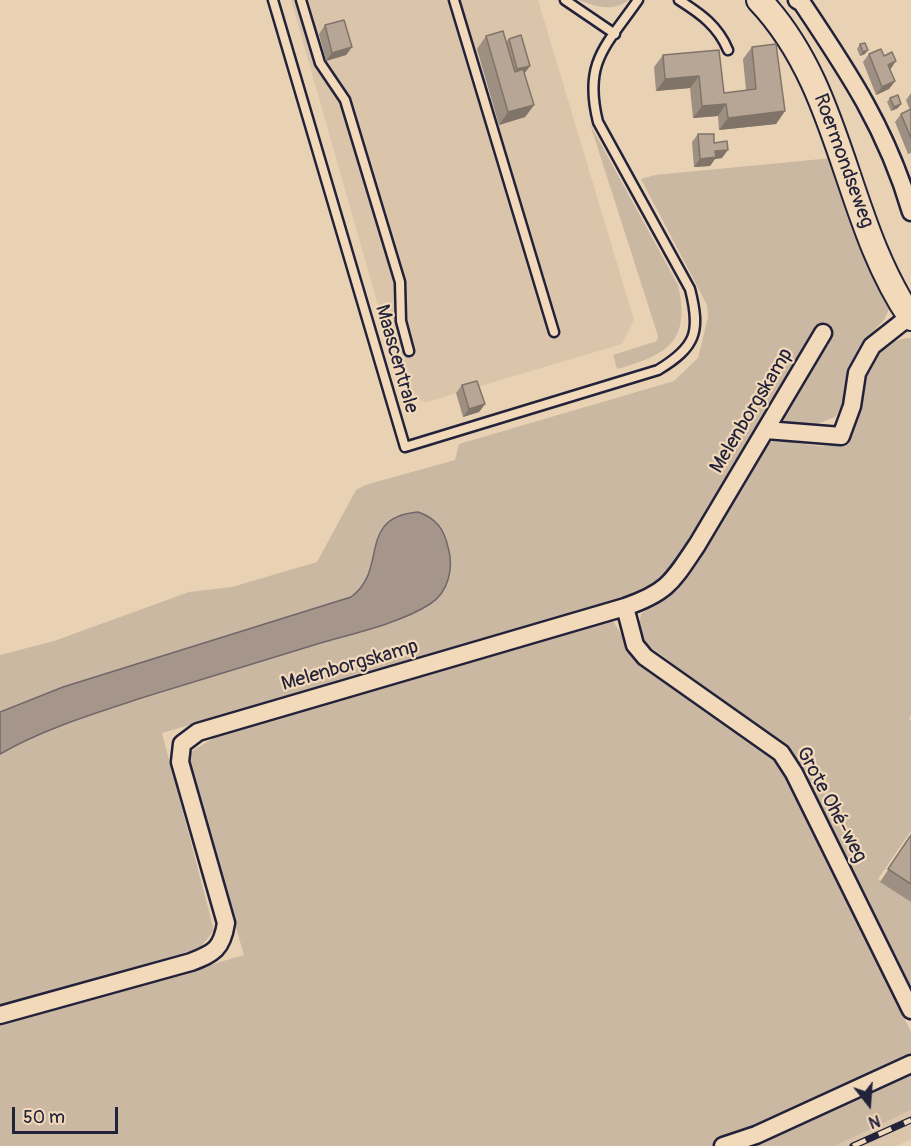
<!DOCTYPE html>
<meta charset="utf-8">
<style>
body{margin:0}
#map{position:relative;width:911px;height:1146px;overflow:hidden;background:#e9d2b4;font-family:Pangolin,sans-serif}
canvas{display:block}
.north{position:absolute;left:839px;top:1074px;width:60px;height:60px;-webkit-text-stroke:4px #f1d9b9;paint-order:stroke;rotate:163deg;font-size:16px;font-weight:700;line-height:24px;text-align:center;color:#22223b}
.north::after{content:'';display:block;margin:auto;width:21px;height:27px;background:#22223b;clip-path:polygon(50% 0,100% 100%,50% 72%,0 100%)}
.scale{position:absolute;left:12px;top:1107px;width:106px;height:27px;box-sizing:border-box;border:3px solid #22223b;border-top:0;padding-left:8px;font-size:18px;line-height:21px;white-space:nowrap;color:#22223b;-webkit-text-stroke:4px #f1d9b9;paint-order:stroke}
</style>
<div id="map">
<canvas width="911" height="1146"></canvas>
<div class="north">N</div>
<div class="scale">50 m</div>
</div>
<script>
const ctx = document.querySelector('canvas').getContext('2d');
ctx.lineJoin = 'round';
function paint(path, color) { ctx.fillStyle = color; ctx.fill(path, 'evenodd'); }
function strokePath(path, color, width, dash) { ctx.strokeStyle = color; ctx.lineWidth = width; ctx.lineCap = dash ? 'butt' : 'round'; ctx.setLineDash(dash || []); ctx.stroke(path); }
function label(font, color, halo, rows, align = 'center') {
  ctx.font = font + ' Pangolin,sans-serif'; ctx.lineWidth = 4.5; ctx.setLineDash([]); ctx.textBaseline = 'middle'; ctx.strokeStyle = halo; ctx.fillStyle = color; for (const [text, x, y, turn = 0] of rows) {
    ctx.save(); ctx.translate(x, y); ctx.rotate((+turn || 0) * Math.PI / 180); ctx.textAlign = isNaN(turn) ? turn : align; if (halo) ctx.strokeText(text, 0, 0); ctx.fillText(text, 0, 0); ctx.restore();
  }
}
paint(new Path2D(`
 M 291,0 L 538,0 L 634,320 L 622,344 L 427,402 L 404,397 Z
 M 911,1110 L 911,1139 L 897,1146 L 835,1146 Z`), '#dac5ab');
paint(new Path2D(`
 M 579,0 L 629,0 C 613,12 596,7 579,0 Z
 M 590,124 L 678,285 C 691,342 667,355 617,369 L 613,355 L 657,341 L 658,336 Z
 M 832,158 L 856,233 L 888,292 L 890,307 L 884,320 L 863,342 L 855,356 L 844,388 L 843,403 L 835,417 L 817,424 L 784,422 L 780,417 L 829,344 L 814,334 L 755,435 L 664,579 L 652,588 L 512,632 L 162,733 L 214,930 L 200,948 L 0,1006 L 0,754 L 54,727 L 411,614 C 438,600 450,585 450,554 L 396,516 C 365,536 382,575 351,597 L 63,687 L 0,712 L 0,655 L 54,641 L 189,592 L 232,587 L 317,562 L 356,490 L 365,485 L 455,460 L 459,444 L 674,381 L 698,358 L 708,317 L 707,305 L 641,179 L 655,175 Z
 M 911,338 L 911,715 L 909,719 L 911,720 L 911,831 L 878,879 L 911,900 L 911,991 L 790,749 L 645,643 L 639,629 L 641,614 L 651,606 L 669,598 L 684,580 L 765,443 C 790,437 814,451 839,444 C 853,406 862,340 911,338 Z
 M 602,621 L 613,621 L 636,659 L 778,763 L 911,1032 L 911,1110 L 835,1146 L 0,1146 L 0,1026 L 244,955 L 188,765 L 189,753 L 219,735 Z`), '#cbb8a2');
const water = new Path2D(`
 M 418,512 C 436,518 444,529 448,547 C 454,567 449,592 430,604 C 399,624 350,634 314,645 C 259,662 204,679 148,696 C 97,713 47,727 0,754 L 0,712 L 63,687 L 351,597 C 389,570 356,517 418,512 Z`);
paint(water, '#a5958b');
strokePath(water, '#71676b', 1.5);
const service = new Path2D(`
 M 273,0 L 405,447 L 658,370 C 696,347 701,332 690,289 L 598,122 C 583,62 606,46 638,0
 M 301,0 L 320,63 L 345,100 L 400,282 L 401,321 L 409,351
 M 454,0 L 554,332
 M 565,0 L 615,34
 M 679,0 C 701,14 718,26 728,50`);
const minor = new Path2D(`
 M 797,0 L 802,3 C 849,73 887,130 911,212
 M 766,430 L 841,436 L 852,406 L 857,373 L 872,346 L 910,316
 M 625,607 L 635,645 L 645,657 L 781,753 L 794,773 L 911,1010
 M 0,1015 L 191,962 C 214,953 222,949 226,923 L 180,762 L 182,744 L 198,732 L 625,607 C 668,592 672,582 697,545 L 823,333
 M 723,1146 L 756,1135 L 911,1064`);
const secondary = new Path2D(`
 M 759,0 C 843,88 844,220 911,318`);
strokePath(service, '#22223b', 13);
strokePath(minor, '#22223b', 21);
strokePath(secondary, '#22223b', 28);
strokePath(service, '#f1d9b9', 8);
strokePath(minor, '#f1d9b9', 16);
strokePath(secondary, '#f1d9b9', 24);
const rail = new Path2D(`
 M 853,1146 L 911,1120`);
strokePath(rail, '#22223b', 7);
strokePath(rail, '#f1d9b9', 4.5, [14]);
paint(new Path2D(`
 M 325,25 L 352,47 L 346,55 L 326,61 L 319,34 Z
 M 486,36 L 506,42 L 509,39 L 530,66 L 524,73 L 534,105 L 525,117 L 499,125 L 477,49 Z
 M 860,44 L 865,54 L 860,56 L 857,49 Z
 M 752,47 L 785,111 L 776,124 L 719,130 L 718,116 L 693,118 L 690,88 L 656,91 L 654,67 L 663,55 L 719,50 L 724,93 L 746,90 L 743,59 Z
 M 869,54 L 890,70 L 895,81 L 889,89 L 876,95 L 863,62 Z
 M 911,93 L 911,153 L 908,154 L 895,122 L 901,114 L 910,110 L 906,100 Z
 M 890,98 L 898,108 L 891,111 L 887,102 Z
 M 698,134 L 714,143 L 722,158 L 715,159 L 710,166 L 694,167 L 692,142 Z
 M 462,385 L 485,404 L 479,412 L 463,417 L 456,393 Z
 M 911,835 L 911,902 L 880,882 Z`), '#9d8f81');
paint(new Path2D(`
 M 352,47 L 346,55 L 326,61 L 332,53 Z
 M 868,50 L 865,54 L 860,56 L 863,52 Z
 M 896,61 L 890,70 L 888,65 Z
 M 530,66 L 524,74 L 512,78 L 517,69 Z
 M 699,76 L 690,88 L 656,91 L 665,79 Z
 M 895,81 L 889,89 L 876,95 L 882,87 Z
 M 726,104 L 718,116 L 693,118 L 702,106 Z
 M 901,104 L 898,108 L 891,111 L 894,107 Z
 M 534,105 L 525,117 L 499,125 L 508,112 Z
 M 785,111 L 776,124 L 719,130 L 728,118 Z
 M 728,150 L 722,158 L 715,159 L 710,166 L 694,167 L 700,159 L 715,151 Z
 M 485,404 L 479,412 L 463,417 L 469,409 Z`), '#807469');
const building = new Path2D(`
 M 344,20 L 352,47 L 332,53 L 325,25 Z
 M 503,31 L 515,72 L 523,69 L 534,105 L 508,112 L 486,36 Z
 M 521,35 L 530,66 L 517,69 L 509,39 Z
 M 865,43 L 868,50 L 863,52 L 860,44 Z
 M 776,44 L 785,111 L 728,118 L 726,104 L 702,106 L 699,76 L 665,79 L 663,55 L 719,50 L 724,93 L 756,89 L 752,47 Z
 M 881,49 L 884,56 L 892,52 L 896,61 L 888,65 L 895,81 L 882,87 L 869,54 Z
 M 898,95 L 901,104 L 894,107 L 890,98 Z
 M 911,109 L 911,138 L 901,114 Z
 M 698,134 L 714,134 L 714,143 L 727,141 L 728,150 L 715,151 L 716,157 L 700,159 Z
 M 477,381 L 485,404 L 469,409 L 462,385 Z
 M 911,835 L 911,884 L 888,869 Z`);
paint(building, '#b7a696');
strokePath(building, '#807469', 1.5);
label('20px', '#22223b', '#f1d9b9', [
 ["Roermondseweg",843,161,70],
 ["Maascentrale",396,359,74],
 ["Melenborgskamp",752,411,-59],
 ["Melenborgskamp",350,666,-16],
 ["Grote Ohé-weg",831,805,62]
]);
</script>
